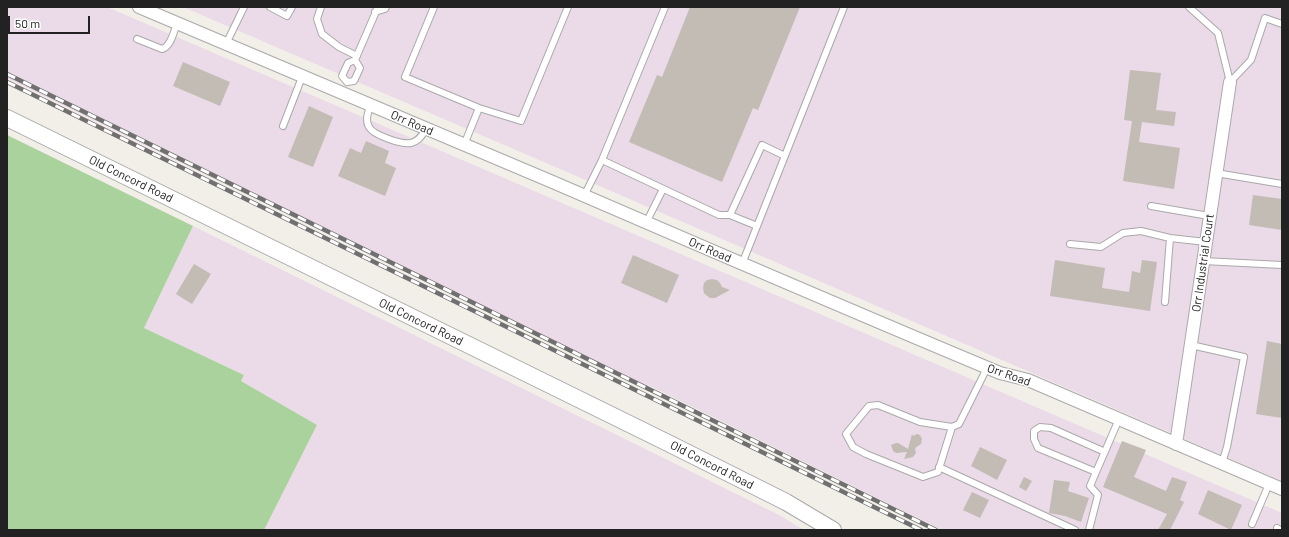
<!DOCTYPE html>
<style>
body{margin:0}
#map{position:relative;width:1289px;height:537px;overflow:hidden;background:#f2efe9;font-family:Barlow,sans-serif}
canvas{display:block}
.frame{position:absolute;inset:0;border:8px solid #222;pointer-events:none}
.scale{position:absolute;left:8px;top:16px;width:82px;height:18px;box-sizing:border-box;border:2px solid #222;border-top:0;padding-left:5px;font-size:12px;line-height:14px;white-space:nowrap;color:#222;-webkit-text-stroke:3px #fff;paint-order:stroke}
</style>
<div id="map">
<canvas width="1289" height="537"></canvas>
<div class="frame"></div>
<div class="scale">50 m</div>
</div>
<script>
const ctx = document.querySelector('canvas').getContext('2d');
ctx.lineJoin = 'round';
function paint(path, color) { ctx.fillStyle = color; ctx.fill(path, 'evenodd'); }
function strokePath(path, color, width, dash) { ctx.strokeStyle = color; ctx.lineWidth = width; ctx.lineCap = dash ? 'butt' : 'round'; ctx.setLineDash(dash || []); ctx.stroke(path); }
function label(font, color, halo, rows, align = 'center') {
  ctx.font = font + ' Barlow,sans-serif'; ctx.lineWidth = 3; ctx.setLineDash([]); ctx.textBaseline = 'middle'; ctx.strokeStyle = halo; ctx.fillStyle = color; for (const [text, x, y, turn = 0] of rows) {
    ctx.save(); ctx.translate(x, y); ctx.rotate((+turn || 0) * Math.PI / 180); ctx.textAlign = isNaN(turn) ? turn : align; if (halo) ctx.strokeText(text, 0, 0); ctx.fillText(text, 0, 0); ctx.restore();
  }
}
paint(new Path2D(`
 M 7,7 L 107,7 L 1282,513 L 1282,530 L 942,530 L 648,385 L 646,389 L 7,78 Z
 M 183,7 L 1282,7 L 1282,481 L 530,156 Z
 M 193,226 L 779,515 L 804,530 L 264,530 L 317,425 L 241,381 L 244,375 L 144,328 Z`), '#ebdae7');
paint(new Path2D(`
 M 7,135 L 193,226 L 144,328 L 244,375 L 241,381 L 317,425 L 264,530 L 7,530 Z`), '#aad29d');
paint(new Path2D(`
 M 690,7 L 800,7 L 758,110 L 753,108 L 722,182 L 629,142 L 657,75 L 662,77 Z
 M 183,62 L 230,82 L 220,106 L 173,86 Z
 M 1130,70 L 1161,73 L 1156,110 L 1176,112 L 1174,126 L 1142,122 L 1139,142 L 1180,148 L 1174,189 L 1123,181 L 1132,121 L 1124,120 Z
 M 309,106 L 333,117 L 313,167 L 288,157 Z
 M 366,141 L 389,151 L 385,163 L 396,168 L 385,196 L 338,176 L 350,148 L 361,153 Z
 M 1253,195 L 1282,199 L 1282,230 L 1249,225 Z
 M 633,255 L 679,275 L 667,303 L 621,283 Z
 M 1055,260 L 1105,268 L 1102,288 L 1129,292 L 1132,271 L 1140,273 L 1142,260 L 1157,262 L 1150,311 L 1050,296 Z
 M 194,264 L 211,274 L 192,304 L 176,294 Z
 M 712,279 L 717,280 L 720,283 L 722,287 L 730,290 L 715,298 L 710,298 L 706,295 L 704,293 L 703,288 L 704,283 L 707,280 Z
 M 1267,341 L 1282,344 L 1282,418 L 1256,414 Z
 M 912,434 L 913,436 L 917,434 L 920,435 L 922,439 L 921,444 L 915,448 L 916,453 L 913,457 L 904,459 L 907,452 L 896,453 L 893,451 L 891,445 L 896,443 L 898,443 L 908,449 Z
 M 1122,441 L 1146,450 L 1134,477 L 1166,491 L 1172,477 L 1187,482 L 1180,500 L 1184,502 L 1170,530 L 1158,530 L 1167,514 L 1103,487 Z
 M 980,447 L 1007,460 L 997,480 L 971,466 Z
 M 1024,477 L 1032,481 L 1026,491 L 1019,487 Z
 M 1054,480 L 1070,482 L 1068,491 L 1089,498 L 1081,522 L 1065,516 L 1049,513 Z
 M 1208,490 L 1242,505 L 1231,530 L 1198,514 Z
 M 972,492 L 989,500 L 980,518 L 963,510 Z`), '#c3bcb4');
const service = new Path2D(`
 M 270,7 L 287,16 L 292,7
 M 321,7 L 317,19 L 322,34 L 339,47 L 357,56
 M 434,7 L 405,77 L 479,108 L 521,121 L 568,7
 M 665,7 L 602,160 L 719,215 L 730,215 L 762,145 L 785,156
 M 1189,7 L 1218,33 L 1230,82
 M 375,12 L 385,9 L 386,7
 M 137,39 L 162,49 C 171,47 174,31 177,23
 M 226,44 L 244,7
 M 347,82 L 342,76 L 348,63 L 355,60 L 378,7
 M 347,82 L 354,81 L 360,68 L 355,60
 M 1230,82 L 1251,60 L 1265,18 L 1282,24
 M 370,106 C 368,113 365,120 369,127 C 373,135 402,145 411,143 C 419,141 422,135 427,129
 M 283,126 L 302,77
 M 464,145 L 479,108
 M 1216,173 L 1282,184
 M 584,196 L 602,160
 M 1151,206 L 1209,216
 M 730,215 L 757,226
 M 646,223 L 663,189
 M 1070,244 L 1101,247 L 1123,233 L 1141,231 L 1170,238 L 1206,242
 M 1203,261 L 1282,265
 M 742,264 L 844,7
 M 1165,302 L 1170,238
 M 1191,345 L 1244,357 L 1227,447 L 1222,463
 M 952,427 L 938,472 L 923,477 L 866,454 L 853,447 L 846,434 L 869,406 L 878,405 L 920,422 L 952,427 L 959,424 L 987,368
 M 939,467 L 1075,530
 M 1096,472 L 1038,448 L 1034,439 L 1034,431 L 1040,427 L 1051,428 L 1105,452
 M 1252,524 L 1269,484
 M 1277,528 L 1280,530
 M 1089,530 L 1098,495 L 1090,486 L 1119,419`);
const minor = new Path2D(`
 M 139,7 C 278,66 416,124 555,183 C 703,247 851,311 1000,373 L 1028,380 L 1282,489
 M 1176,444 L 1230,82`);
const tertiary = new Path2D(`
 M 7,118 L 666,442 L 786,502 L 833,530`);
strokePath(service, '#a9a9a9', 8);
strokePath(minor, '#a9a9a9', 14);
strokePath(tertiary, '#a9a9a9', 18);
strokePath(service, '#fff', 6);
strokePath(minor, '#fff', 12);
strokePath(tertiary, '#fff', 16);
const rail = new Path2D(`
 M 7,74 L 936,530
 M 7,82 L 921,530`);
strokePath(rail, '#707070', 4.5);
strokePath(rail, '#fff', 3, [9]);
label('12px', '#222', '#fff', [
 ["Orr Road",412,123,23],
 ["Old Concord Road",131,179,26],
 ["Orr Road",710,250,23],
 ["Orr Industrial Court",1203,263,-82],
 ["Old Concord Road",421,322,26],
 ["Orr Road",1009,375,19],
 ["Old Concord Road",712,465,27]
]);
</script>
